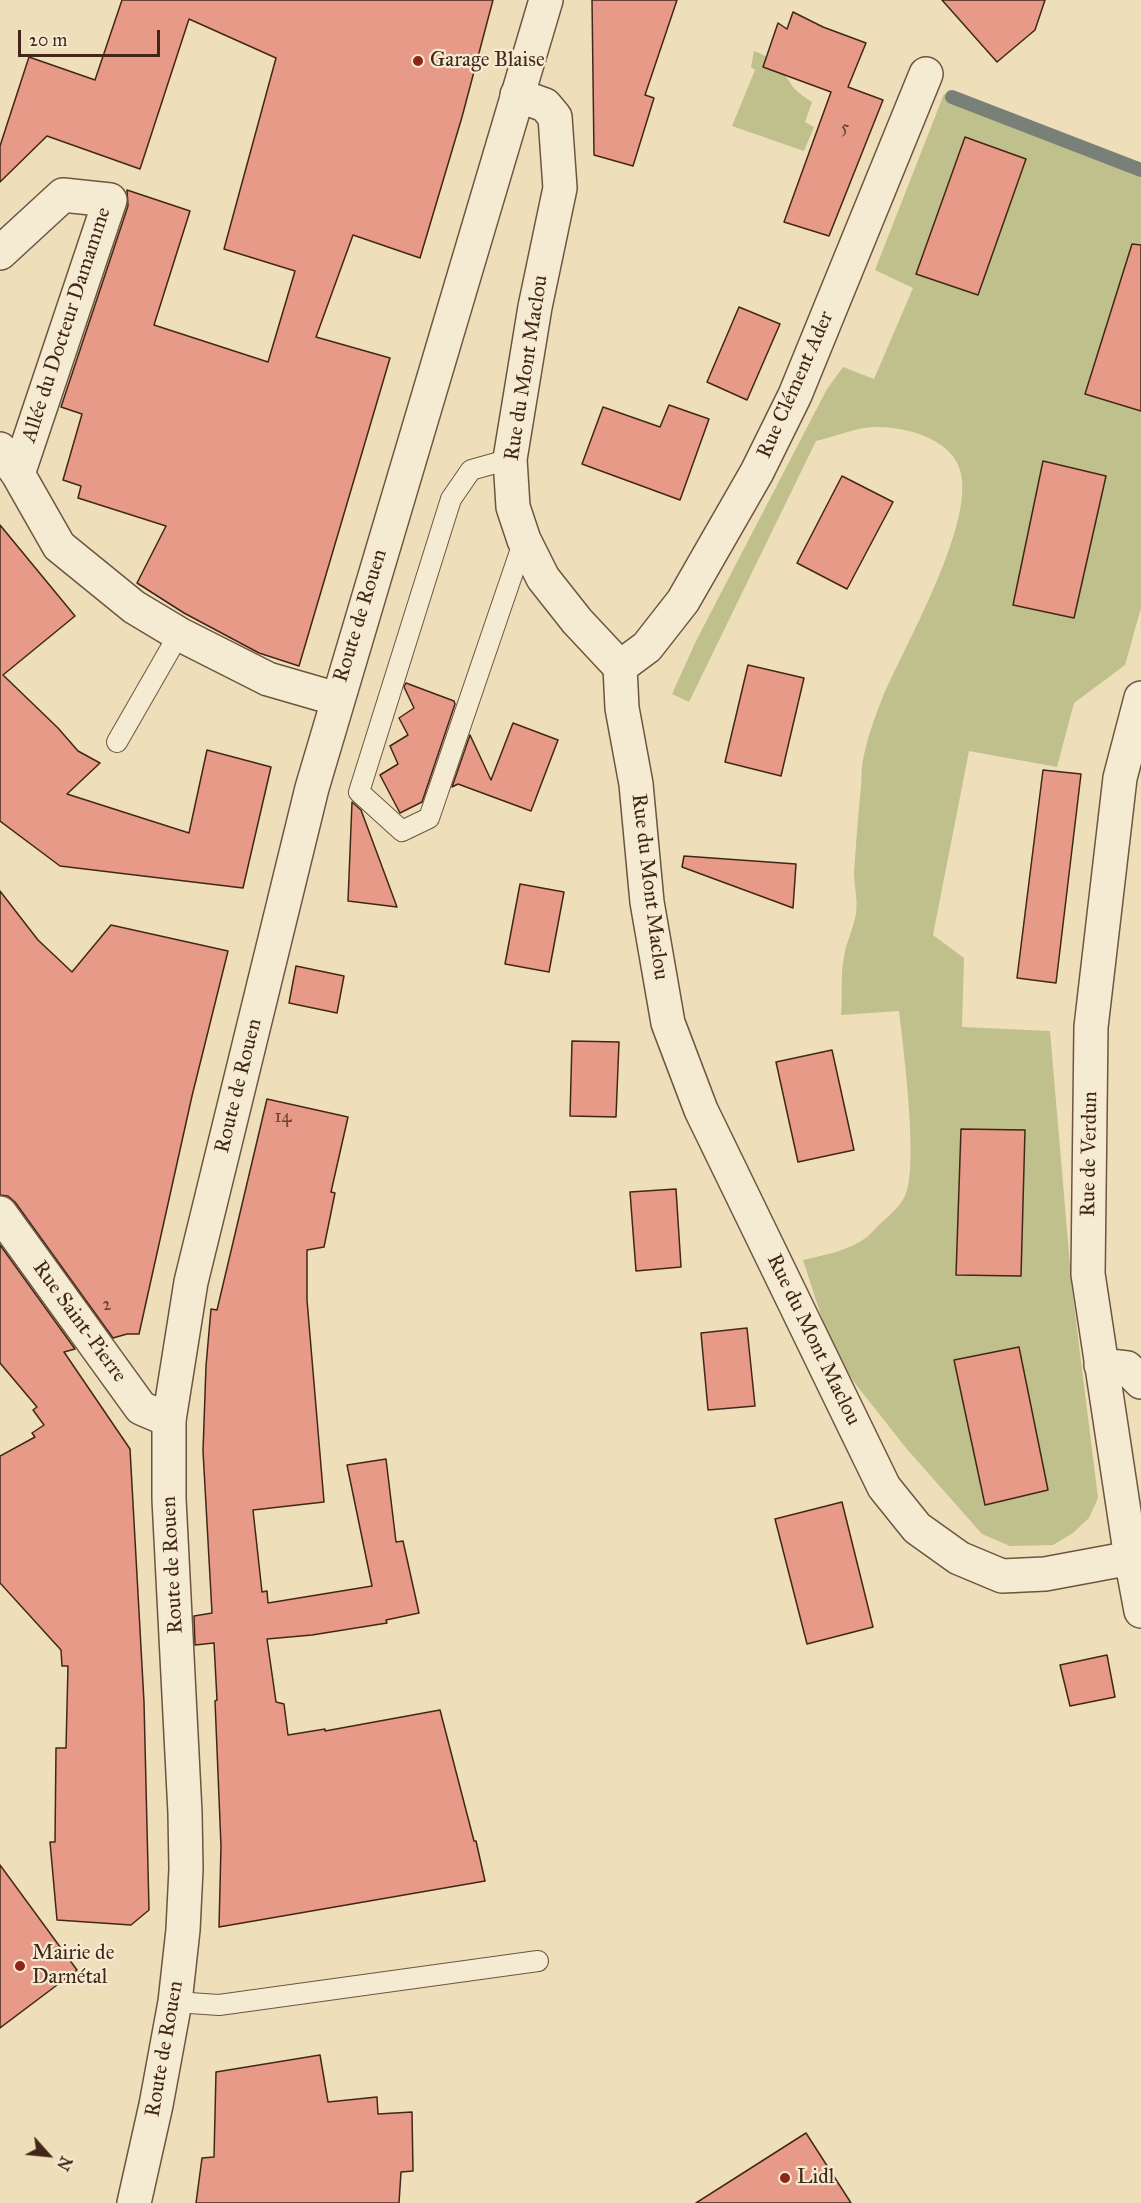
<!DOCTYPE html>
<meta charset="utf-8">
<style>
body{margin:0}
#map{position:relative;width:1141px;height:2203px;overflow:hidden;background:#efdeba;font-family:"IM FELL Great Primer",serif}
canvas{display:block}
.north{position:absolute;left:18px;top:2125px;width:60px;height:60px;-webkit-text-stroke:4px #f5ead2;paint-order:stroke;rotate:117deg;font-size:16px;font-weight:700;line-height:24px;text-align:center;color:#422718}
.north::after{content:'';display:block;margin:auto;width:21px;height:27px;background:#422718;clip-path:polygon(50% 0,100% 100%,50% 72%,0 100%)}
.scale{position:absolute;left:18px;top:30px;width:142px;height:27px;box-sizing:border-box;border:3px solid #422718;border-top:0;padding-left:8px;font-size:18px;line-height:21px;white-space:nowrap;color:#422718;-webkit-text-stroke:4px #f5ead2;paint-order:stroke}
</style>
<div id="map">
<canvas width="1141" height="2203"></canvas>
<div class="north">N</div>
<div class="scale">20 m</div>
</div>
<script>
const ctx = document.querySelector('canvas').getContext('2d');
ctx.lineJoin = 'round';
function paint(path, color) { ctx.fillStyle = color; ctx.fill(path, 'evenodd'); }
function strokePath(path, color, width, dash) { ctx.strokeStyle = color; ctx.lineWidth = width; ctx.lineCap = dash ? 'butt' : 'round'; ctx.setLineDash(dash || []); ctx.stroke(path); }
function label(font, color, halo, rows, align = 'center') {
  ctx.font = font + ' "IM FELL Great Primer",serif'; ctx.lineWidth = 4.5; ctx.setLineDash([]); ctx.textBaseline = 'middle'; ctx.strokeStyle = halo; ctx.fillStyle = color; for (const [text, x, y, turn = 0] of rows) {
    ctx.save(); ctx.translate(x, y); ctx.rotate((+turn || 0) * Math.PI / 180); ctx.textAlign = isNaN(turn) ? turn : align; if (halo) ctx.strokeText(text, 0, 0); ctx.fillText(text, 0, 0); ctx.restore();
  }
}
paint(new Path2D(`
 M 754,51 C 776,59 781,69 793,87 C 798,93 806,98 812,102 L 805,122 L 814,127 L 804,151 L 732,126 L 755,70 L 751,67 Z
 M 944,94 L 1141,166 L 1141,608 L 1125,665 L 1074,703 L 1057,767 L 969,751 L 933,935 L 964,958 L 962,1027 L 1050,1031 L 1072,1289 L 1098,1498 L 1089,1518 L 1073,1533 L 1053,1545 L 1010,1546 L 982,1534 L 906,1448 L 854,1382 L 829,1340 L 803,1260 C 824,1255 849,1251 867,1237 C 872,1233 875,1228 880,1224 C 889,1216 898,1208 904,1198 C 920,1172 903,1046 899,1011 L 841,1015 C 843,996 840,976 844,957 C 846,942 854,928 856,913 C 858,900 854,885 854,872 C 856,844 858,815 861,787 C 862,778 861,768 863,760 C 867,739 874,719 882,699 C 903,648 979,519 959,467 C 948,437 902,426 873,427 C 855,428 834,437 816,441 L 689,702 L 672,694 L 696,641 L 827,389 L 843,367 L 874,379 L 913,288 L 875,270 Z`), '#bfc08c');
strokePath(new Path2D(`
 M 952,97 L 1141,170`), '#788078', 14);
const building = new Path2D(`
 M 122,0 L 493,0 L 462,117 L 420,258 L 353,235 L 316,337 L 390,358 L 299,666 L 259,653 L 184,613 L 137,583 L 166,526 L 78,498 L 81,486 L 63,480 L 82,414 L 61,407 L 128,206 L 127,190 L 190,211 L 154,325 L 268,362 L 295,271 L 224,249 L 276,58 L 189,19 L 140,169 L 47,136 L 0,182 L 0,146 L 29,57 L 95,80 Z
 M 592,0 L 677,0 L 645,95 L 654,98 L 633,166 L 594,155 Z
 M 942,0 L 1045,0 L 1035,30 L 997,62 Z
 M 793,12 L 823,27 L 866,43 L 848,87 L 883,100 L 829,236 L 784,222 L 831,92 L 763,67 L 778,23 L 787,29 Z
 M 965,137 L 1026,159 L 978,295 L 916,274 Z
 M 1132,244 L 1141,245 L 1141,411 L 1085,394 Z
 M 739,307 L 780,324 L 747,400 L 707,382 Z
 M 669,405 L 709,419 L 680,500 L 582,464 L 603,407 L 660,427 Z
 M 1043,461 L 1106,476 L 1074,618 L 1013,605 Z
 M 842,476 L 893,502 L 847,589 L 797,563 Z
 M 0,525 L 75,616 L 3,675 L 58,728 L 78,751 L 100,763 L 67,794 L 189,833 L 207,750 L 271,767 L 243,888 L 60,866 L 0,821 Z
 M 748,665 L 804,678 L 781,776 L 725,762 Z
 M 406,683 L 454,701 L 455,704 L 422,802 L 400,813 L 380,775 L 398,764 L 390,746 L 408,735 L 399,718 L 414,708 L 404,687 Z
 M 513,723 L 558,740 L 531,811 L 458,784 L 452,787 L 470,735 L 491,780 Z
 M 1043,770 L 1081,774 L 1056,983 L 1017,978 Z
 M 352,802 L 361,810 L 397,907 L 348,901 Z
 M 684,856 L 796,864 L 793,908 L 682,867 Z
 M 520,884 L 564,892 L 549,972 L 505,964 Z
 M 0,891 L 38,940 L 72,972 L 111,925 L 228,951 L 192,1096 L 139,1334 L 127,1334 L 113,1338 L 15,1202 L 8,1196 L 0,1195 Z
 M 296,966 L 344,976 L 337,1013 L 289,1003 Z
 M 572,1041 L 619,1042 L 616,1117 L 570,1116 Z
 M 832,1050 L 854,1150 L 798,1162 L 776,1062 Z
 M 267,1099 L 348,1117 L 331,1192 L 335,1193 L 324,1247 L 307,1250 L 307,1300 L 324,1502 L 253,1510 L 262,1592 L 267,1591 L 268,1603 L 372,1586 L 347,1465 L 386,1459 L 396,1542 L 403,1541 L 419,1613 L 386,1620 L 387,1623 L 312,1635 L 267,1639 L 276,1702 L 284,1704 L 288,1735 L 325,1729 L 325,1731 L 440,1710 L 474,1841 L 476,1841 L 485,1881 L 219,1927 L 221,1846 L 215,1701 L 217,1700 L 214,1643 L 195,1645 L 194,1616 L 212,1613 L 203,1451 L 206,1366 L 211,1309 L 217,1310 Z
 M 961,1129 L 1025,1130 L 1021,1276 L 956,1275 Z
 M 676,1189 L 681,1267 L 636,1271 L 630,1192 Z
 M 0,1245 L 75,1349 L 64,1352 L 130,1449 L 144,1702 L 149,1910 L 131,1925 L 57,1920 L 50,1842 L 55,1842 L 56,1748 L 66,1748 L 68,1666 L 62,1666 L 61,1650 L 0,1583 L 0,1456 L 35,1437 L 32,1433 L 44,1425 L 33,1410 L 37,1407 L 0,1363 Z
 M 747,1328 L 755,1406 L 708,1410 L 701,1333 Z
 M 1019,1347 L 1048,1490 L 985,1505 L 954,1360 Z
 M 842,1502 L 873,1627 L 807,1644 L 775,1519 Z
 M 1107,1655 L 1115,1697 L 1070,1706 L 1060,1665 Z
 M 0,1865 L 77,1970 L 0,2028 Z
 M 320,2055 L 328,2102 L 377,2097 L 378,2114 L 412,2112 L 413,2171 L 401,2172 L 399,2203 L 196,2203 L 202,2158 L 214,2157 L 216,2072 Z
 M 806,2133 L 851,2203 L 696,2203 Z`);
paint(building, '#e79a88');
strokePath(building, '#422718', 1.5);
const service = new Path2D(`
 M 510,459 L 471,470 L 451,499 L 359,792 L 402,831 L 429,818 L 524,540
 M 117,742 L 179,634
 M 175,2002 L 219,2005 L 538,1961`);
const minor = new Path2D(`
 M 517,95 L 545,105 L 555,117 L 560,188 L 535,307 L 510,459 L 513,507 L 524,540 L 543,578 L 577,621 L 620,667 L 622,708 L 636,784 L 647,902 L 668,1023 L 701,1110 L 884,1487 L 917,1528 L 959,1558 L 1002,1576 L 1045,1574 L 1131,1558
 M 0,253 L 63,195 L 110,200 L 18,474
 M 0,449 L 18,474 L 59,546 L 134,607 L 179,634 L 268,679 L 337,699
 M 620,667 L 647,647 L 683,601 L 757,472 L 795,395 L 926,74
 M 1141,698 L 1120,778 L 1091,1027 L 1088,1274 L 1131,1558 L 1141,1611
 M 0,1213 L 141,1408 L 169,1420
 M 1101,1365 L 1127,1368 L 1141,1382`);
const tertiary = new Path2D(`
 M 134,2203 L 156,2105 L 175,2002 L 183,1930 L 186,1869 L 185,1813 L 169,1499 L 169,1420 L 191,1282 L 312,788 L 546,0`);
strokePath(service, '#6d5540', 22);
strokePath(minor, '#6d5540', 36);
strokePath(tertiary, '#6d5540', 36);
strokePath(service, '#f5ead2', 20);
strokePath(minor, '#f5ead2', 33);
strokePath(tertiary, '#f5ead2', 33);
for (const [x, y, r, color] of [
 [418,61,6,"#8f2418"],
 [20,1966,6,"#8f2418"],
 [785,2178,6,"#8f2418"]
]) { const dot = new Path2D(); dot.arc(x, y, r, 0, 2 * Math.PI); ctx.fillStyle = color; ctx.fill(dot); strokePath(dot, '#f5ead2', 2); }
label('18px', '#6b4434', null, [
 ["5",845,129],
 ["14",283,1118],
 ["2",107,1306]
]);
label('21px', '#422718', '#f5ead2', [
 ["Garage Blaise",430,61],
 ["Mairie de",32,1954],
 ["Darnétal",32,1978],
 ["Lidl",797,2178]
], 'left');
label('21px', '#422718', '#f5ead2', [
 ["Allée du Docteur Damamme",67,325,-72],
 ["Rue du Mont Maclou",527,368,-81],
 ["Rue Clément Ader",796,385,-66],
 ["Route de Rouen",361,616,-73],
 ["Rue du Mont Maclou",649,887,83],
 ["Route de Rouen",239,1086,-76],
 ["Rue de Verdun",1090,1154,-89],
 ["Rue Saint-Pierre",79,1322,54],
 ["Rue du Mont Maclou",813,1340,64],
 ["Route de Rouen",173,1565,-93],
 ["Route de Rouen",165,2049,-80]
]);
</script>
